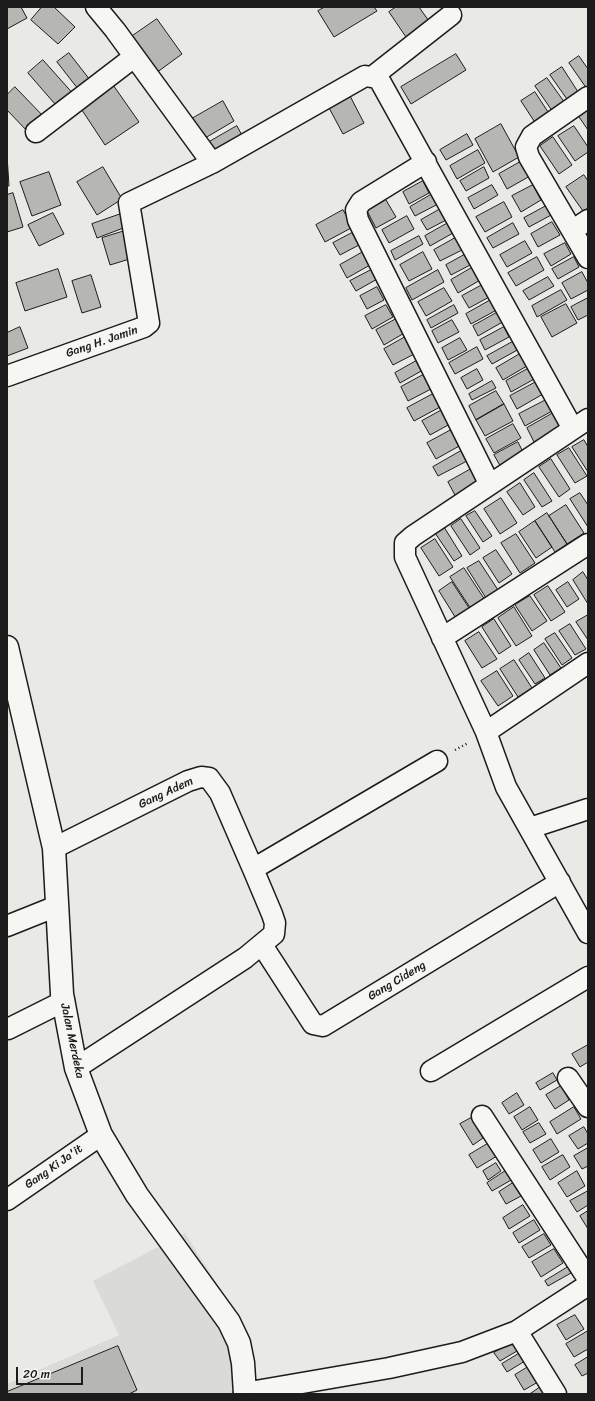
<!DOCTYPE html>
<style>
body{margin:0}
#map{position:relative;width:595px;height:1401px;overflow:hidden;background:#e9e9e5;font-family:Sriracha,sans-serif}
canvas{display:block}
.frame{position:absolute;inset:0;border:8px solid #1c1c1c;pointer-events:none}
.scale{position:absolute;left:16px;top:1367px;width:67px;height:18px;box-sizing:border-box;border:2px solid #1c1c1c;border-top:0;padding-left:5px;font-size:12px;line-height:14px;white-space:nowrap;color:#1c1c1c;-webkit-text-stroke:3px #f6f6f2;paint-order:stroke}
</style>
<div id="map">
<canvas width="595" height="1401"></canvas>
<div class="frame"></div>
<div class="scale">20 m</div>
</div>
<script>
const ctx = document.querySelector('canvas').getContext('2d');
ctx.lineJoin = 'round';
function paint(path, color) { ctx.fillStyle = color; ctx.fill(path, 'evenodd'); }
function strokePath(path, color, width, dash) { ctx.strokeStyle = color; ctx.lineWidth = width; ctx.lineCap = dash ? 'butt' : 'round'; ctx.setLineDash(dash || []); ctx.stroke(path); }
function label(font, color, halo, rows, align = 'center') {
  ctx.font = font + ' Sriracha,sans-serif'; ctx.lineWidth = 3; ctx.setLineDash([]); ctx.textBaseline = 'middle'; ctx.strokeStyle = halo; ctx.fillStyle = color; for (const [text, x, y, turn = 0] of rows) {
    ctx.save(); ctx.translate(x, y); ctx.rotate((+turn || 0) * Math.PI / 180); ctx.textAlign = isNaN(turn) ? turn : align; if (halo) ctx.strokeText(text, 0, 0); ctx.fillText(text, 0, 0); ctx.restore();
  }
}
paint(new Path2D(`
 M 185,1233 L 251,1338 L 257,1394 L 7,1394 L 7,1384 L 119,1335 L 93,1281 Z`), '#dadad6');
const building = new Path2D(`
 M 7,7 L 21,7 L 27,18 L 7,29 Z
 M 42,7 L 54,7 L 75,27 L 58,44 L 31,20 Z
 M 325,7 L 374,7 L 377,11 L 334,37 L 318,11 Z
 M 396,7 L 419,7 L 431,24 L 408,40 L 389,12 Z
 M 157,19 L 182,54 L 156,73 L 131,37 Z
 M 69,53 L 94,85 L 82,94 L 57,62 Z
 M 456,54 L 466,70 L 411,104 L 401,87 Z
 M 579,56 L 588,69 L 588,88 L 587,89 L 569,63 Z
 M 43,60 L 76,97 L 61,111 L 28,73 Z
 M 562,67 L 580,95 L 569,102 L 550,75 Z
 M 547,78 L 565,103 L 553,112 L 535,86 Z
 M 111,82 L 139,122 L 105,145 L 78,104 Z
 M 15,87 L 46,119 L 30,134 L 7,110 L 7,95 Z
 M 535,92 L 550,115 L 536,124 L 521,101 Z
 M 349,94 L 364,123 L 343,134 L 328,106 Z
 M 223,101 L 234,121 L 200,141 L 188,121 Z
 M 588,106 L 588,130 L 577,114 Z
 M 501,124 L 519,157 L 493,172 L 475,139 Z
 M 237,126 L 245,141 L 211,159 L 204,145 Z
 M 574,126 L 588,147 L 588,152 L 575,161 L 558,136 Z
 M 467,134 L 473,145 L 446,160 L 440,150 Z
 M 553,137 L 572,165 L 559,174 L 540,146 Z
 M 478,150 L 485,163 L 457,179 L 450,166 Z
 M 7,155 L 9,186 L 7,186 Z
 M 522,161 L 530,176 L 507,189 L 499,174 Z
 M 103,167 L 122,199 L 97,215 L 77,182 Z
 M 484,167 L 489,178 L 466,191 L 460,181 Z
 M 49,172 L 61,205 L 32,216 L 20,182 Z
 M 584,175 L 588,181 L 588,208 L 583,211 L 566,187 Z
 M 423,181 L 429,193 L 409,204 L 403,192 Z
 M 492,185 L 498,195 L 474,209 L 468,198 Z
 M 533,185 L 541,200 L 521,212 L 512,196 Z
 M 13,193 L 23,227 L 7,232 L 7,195 Z
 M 434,193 L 440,203 L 415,216 L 410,207 Z
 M 386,200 L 396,217 L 376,228 L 367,211 Z
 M 504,202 L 512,217 L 485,232 L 476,217 Z
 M 548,205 L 553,214 L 529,227 L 524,218 Z
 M 444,207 L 450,218 L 427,230 L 421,220 Z
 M 343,210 L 353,227 L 325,242 L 316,225 Z
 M 53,213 L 64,234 L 39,246 L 28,225 Z
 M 121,214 L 126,227 L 97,238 L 92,224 Z
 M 407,216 L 414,229 L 389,243 L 382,230 Z
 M 552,222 L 560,235 L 538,247 L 531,234 Z
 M 448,223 L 453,233 L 430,246 L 425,236 Z
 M 513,223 L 519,234 L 493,248 L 487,238 Z
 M 128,230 L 136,257 L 110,265 L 102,238 Z
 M 352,233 L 359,245 L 340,255 L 333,243 Z
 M 419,236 L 423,244 L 395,260 L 391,251 Z
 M 457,237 L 464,249 L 440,261 L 434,250 Z
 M 525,241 L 532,253 L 507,267 L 500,255 Z
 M 565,243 L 571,254 L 551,266 L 544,254 Z
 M 363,252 L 370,265 L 347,278 L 340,265 Z
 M 423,252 L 432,269 L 409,281 L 400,265 Z
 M 466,254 L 472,264 L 451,275 L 446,265 Z
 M 537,257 L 544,270 L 516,286 L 508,273 Z
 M 574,257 L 579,267 L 558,279 L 552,269 Z
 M 475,266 L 482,279 L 458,293 L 451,280 Z
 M 58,269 L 67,297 L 25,311 L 16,283 Z
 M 373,269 L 379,278 L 356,291 L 350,281 Z
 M 438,270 L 444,282 L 412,300 L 406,288 Z
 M 582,272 L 588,283 L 588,290 L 571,299 L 562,283 Z
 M 91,275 L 101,307 L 82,313 L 72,281 Z
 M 548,277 L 554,286 L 529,300 L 523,291 Z
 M 484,284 L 491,296 L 469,308 L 462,296 Z
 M 377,287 L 384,300 L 367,309 L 360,296 Z
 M 444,288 L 452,301 L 426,316 L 418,302 Z
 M 561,290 L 567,300 L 537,317 L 532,306 Z
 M 496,297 L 502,307 L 471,324 L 466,314 Z
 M 588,298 L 588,315 L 578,320 L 571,307 Z
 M 566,304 L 577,323 L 552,337 L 541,317 Z
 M 386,305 L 393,317 L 372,329 L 365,316 Z
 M 454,305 L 458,313 L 431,328 L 427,320 Z
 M 500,311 L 506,320 L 478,336 L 473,326 Z
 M 398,318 L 406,332 L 384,345 L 376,330 Z
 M 452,320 L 459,332 L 438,343 L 432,331 Z
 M 20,327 L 28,348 L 7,356 L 7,333 Z
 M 504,327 L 509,337 L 485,350 L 480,340 Z
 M 407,336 L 416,353 L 393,365 L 384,349 Z
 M 460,338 L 467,350 L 448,360 L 442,348 Z
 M 516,340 L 521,348 L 492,364 L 487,356 Z
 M 477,347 L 483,359 L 455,374 L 449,363 Z
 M 525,351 L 532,363 L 503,380 L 496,368 Z
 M 418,360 L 423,370 L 400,383 L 395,373 Z
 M 531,367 L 536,378 L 511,392 L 506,381 Z
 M 477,369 L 483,380 L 467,389 L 461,378 Z
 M 423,375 L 431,389 L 408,401 L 401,387 Z
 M 492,381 L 496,388 L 472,400 L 469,394 Z
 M 536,382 L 543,394 L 517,409 L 510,396 Z
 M 496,391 L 504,404 L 476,420 L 469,406 Z
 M 433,394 L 440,407 L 414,421 L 407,408 Z
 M 546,400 L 552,411 L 525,426 L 519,414 Z
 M 504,404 L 513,421 L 485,436 L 476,420 Z
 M 442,410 L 450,424 L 430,435 L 422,421 Z
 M 555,412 L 563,426 L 534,442 L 527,428 Z
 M 513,424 L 521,438 L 494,453 L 486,439 Z
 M 453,429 L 461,445 L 436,459 L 427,443 Z
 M 584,440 L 588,447 L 588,472 L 572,447 Z
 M 518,442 L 525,456 L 502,469 L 494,455 Z
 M 569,448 L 587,476 L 575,483 L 557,455 Z
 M 461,451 L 467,461 L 438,476 L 433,467 Z
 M 551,459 L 570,489 L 559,497 L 539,467 Z
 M 471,469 L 479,483 L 456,497 L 448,482 Z
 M 534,473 L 552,501 L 542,507 L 524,480 Z
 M 520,483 L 535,507 L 523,515 L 507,492 Z
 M 580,493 L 588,505 L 588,527 L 570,499 Z
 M 501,498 L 517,523 L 500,534 L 484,509 Z
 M 566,505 L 584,533 L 567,544 L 549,516 Z
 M 475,511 L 492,536 L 483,542 L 466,516 Z
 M 547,513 L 567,544 L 555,552 L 535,521 Z
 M 461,519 L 480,548 L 470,555 L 451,526 Z
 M 535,521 L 552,547 L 536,558 L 519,532 Z
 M 444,527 L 462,556 L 454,561 L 435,533 Z
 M 516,534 L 535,563 L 520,573 L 501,543 Z
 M 435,539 L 453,567 L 439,576 L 421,548 Z
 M 496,550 L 512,574 L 499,583 L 483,558 Z
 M 479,561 L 498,590 L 486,598 L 467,568 Z
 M 464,568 L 485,600 L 471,609 L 450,577 Z
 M 583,572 L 588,580 L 588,604 L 573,580 Z
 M 452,582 L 471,611 L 457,620 L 439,591 Z
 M 568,582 L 579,599 L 567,607 L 556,590 Z
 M 548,586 L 565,612 L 551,621 L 534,595 Z
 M 530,596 L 547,621 L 532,631 L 515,605 Z
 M 514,607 L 532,636 L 516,646 L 498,618 Z
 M 588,615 L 588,640 L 576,622 Z
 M 494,619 L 511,646 L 499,654 L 482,627 Z
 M 570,624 L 586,649 L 575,655 L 559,631 Z
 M 479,632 L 497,659 L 482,668 L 465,641 Z
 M 555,633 L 572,658 L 562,665 L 545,639 Z
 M 544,643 L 561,668 L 550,675 L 534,650 Z
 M 529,653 L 545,678 L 535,684 L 519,660 Z
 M 514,660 L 532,688 L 518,697 L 500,669 Z
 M 497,671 L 513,696 L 498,706 L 481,681 Z
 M 588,1045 L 588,1062 L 580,1067 L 572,1054 Z
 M 553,1073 L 557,1080 L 540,1090 L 536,1083 Z
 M 561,1086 L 569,1100 L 555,1109 L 546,1095 Z
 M 517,1093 L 524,1105 L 509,1114 L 502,1103 Z
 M 530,1107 L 538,1120 L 522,1130 L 514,1117 Z
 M 574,1107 L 581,1119 L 557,1134 L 550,1122 Z
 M 471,1118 L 483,1138 L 473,1145 L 460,1124 Z
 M 539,1123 L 546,1134 L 530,1143 L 523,1132 Z
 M 584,1127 L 588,1134 L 588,1143 L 578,1149 L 569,1136 Z
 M 551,1139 L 559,1152 L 541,1163 L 533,1150 Z
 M 489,1143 L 497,1156 L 477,1168 L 469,1155 Z
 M 588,1148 L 588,1166 L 582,1169 L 574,1156 Z
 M 563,1155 L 570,1167 L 550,1180 L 542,1167 Z
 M 496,1163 L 501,1171 L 488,1180 L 483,1171 Z
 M 507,1170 L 513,1179 L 492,1191 L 487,1183 Z
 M 577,1171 L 585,1186 L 567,1197 L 558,1183 Z
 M 513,1183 L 521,1196 L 506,1204 L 499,1192 Z
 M 588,1191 L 588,1205 L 577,1212 L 570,1201 Z
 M 523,1205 L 530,1216 L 509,1229 L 503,1218 Z
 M 588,1211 L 588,1229 L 580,1216 Z
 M 534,1220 L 540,1230 L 519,1243 L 513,1233 Z
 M 544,1234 L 551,1245 L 529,1258 L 522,1247 Z
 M 554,1249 L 563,1263 L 541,1277 L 532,1262 Z
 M 568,1267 L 571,1273 L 548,1286 L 545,1281 Z
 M 575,1315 L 584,1329 L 566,1340 L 557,1325 Z
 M 588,1331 L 588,1349 L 574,1357 L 566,1344 Z
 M 512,1342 L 517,1351 L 500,1361 L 494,1353 Z
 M 118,1346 L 137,1390 L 129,1394 L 7,1394 L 7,1392 Z
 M 520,1353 L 525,1361 L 507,1372 L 502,1364 Z
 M 588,1357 L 588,1373 L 582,1376 L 575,1365 Z
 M 528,1367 L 538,1382 L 524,1390 L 515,1375 Z
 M 542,1386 L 547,1394 L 530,1394 Z`);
paint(building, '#b6b6b3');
strokePath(building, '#1c1c1c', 1);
const minor = new Path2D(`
 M 96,7 L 115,30 L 212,163
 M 372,77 L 451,15
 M 588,97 L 532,136 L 526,147 L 529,157 L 588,258
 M 36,132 L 134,57
 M 426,162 L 361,202 L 356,210 L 358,220 L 489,483
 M 573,230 L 588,220
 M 7,376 L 144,327 L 149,323 L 129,203 L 212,163 L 365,76 L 377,78 L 380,81 L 573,429
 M 588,419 L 413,536 L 405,543 L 405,557 L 486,732 L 506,787 L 588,933
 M 442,638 L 588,544
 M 486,732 L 588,663
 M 530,828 L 588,809
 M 54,848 L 188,781 L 201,777 L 209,778 L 220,793 L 253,869 L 272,914 L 275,923 L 274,934 L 245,958 L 76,1068
 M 253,869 L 437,761
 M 7,926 L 57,906
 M 262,945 L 313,1024 L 323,1026 L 560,882
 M 8,1029 L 64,1001
 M 431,1071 L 588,977
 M 568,1078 L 588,1107
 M 482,1116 L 588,1279
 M 7,1200 L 101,1135
 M 517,1331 L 556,1394
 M 244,1393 L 389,1368 L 462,1352 L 517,1331 L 588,1285`);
const tertiary = new Path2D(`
 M 7,647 L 54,848 L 62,994 L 76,1068 L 101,1135 L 137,1195 L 229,1322 L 239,1343 L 243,1363 L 245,1394`);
strokePath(minor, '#1c1c1c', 23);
strokePath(tertiary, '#1c1c1c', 25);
strokePath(new Path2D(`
 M 455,750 L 468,743`), '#1c1c1c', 2.5, [1, 3]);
strokePath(minor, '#f6f6f2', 20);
strokePath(tertiary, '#f6f6f2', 22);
label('12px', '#1c1c1c', '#f6f6f2', [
 ["Gang H. Jamin",102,342,-19],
 ["Gang Adem",166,793,-25],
 ["Gang Cideng",397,981,-31],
 ["Jalan Merdeka",72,1041,78],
 ["Gang Ki Ja'it",54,1167,-35]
]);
</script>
